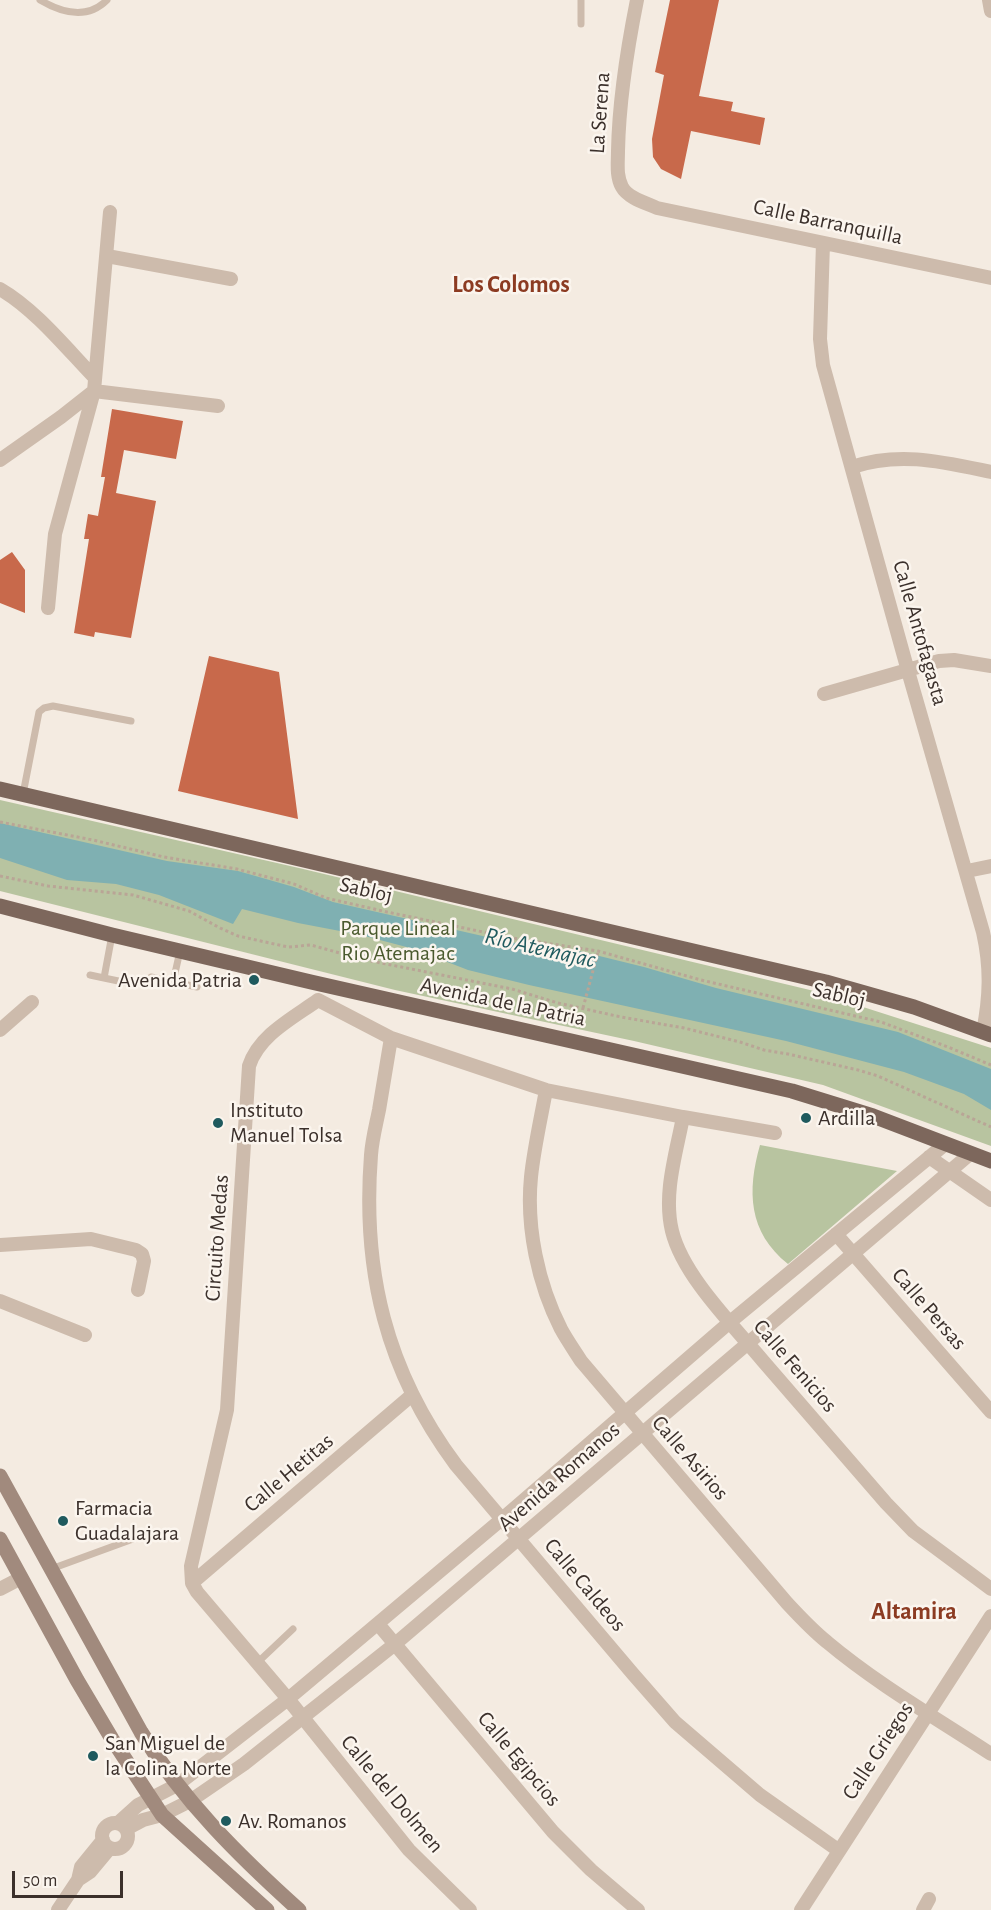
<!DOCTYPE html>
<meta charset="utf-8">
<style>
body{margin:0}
#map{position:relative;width:991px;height:1910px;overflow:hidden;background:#f4ebe1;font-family:"Alegreya Sans",sans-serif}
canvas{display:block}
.scale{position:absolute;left:12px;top:1871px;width:111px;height:27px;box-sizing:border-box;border:3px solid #3b302b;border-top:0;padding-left:8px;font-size:18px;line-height:21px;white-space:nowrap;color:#3b302b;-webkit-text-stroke:4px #fbf5ee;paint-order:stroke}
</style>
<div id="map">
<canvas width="991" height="1910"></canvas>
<div class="scale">50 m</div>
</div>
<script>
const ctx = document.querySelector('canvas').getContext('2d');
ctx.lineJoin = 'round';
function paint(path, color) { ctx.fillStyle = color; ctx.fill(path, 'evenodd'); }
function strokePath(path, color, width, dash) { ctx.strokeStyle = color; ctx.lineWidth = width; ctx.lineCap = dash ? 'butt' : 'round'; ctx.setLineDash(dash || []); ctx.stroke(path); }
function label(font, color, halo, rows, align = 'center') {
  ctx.font = font + ' "Alegreya Sans",sans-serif'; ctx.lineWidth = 5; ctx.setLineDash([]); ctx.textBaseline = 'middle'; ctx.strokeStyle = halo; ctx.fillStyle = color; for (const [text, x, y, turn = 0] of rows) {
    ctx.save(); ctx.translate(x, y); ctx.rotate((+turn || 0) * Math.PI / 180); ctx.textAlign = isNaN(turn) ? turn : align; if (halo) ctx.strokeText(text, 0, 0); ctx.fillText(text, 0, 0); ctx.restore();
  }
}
paint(new Path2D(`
 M 0,800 L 299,868 L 810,990 L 991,1048 L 991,1146 L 823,1085 L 634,1041 L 395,990 L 0,891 Z
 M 760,1145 L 897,1171 L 788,1264 C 748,1232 747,1191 760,1145 Z`), '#b8c4a0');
paint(new Path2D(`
 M 0,823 L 167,861 L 238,871 L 294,887 L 333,902 L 509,942 L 579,951 L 644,967 L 716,988 L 898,1032 L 991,1069 L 991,1110 L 964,1094 L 904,1072 L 786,1041 L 529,985 L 468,970 L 414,949 L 361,935 L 298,923 L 242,909 L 233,924 L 159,895 L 116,884 L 67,880 L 0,858 Z`), '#7fb0b2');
paint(new Path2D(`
 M 670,0 L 719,0 L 699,96 L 733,102 L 731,111 L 765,118 L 760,145 L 691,131 L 681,179 L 661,169 L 653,157 L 652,139 L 664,75 L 655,72 Z
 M 112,409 L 183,421 L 176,459 L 124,450 L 116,493 L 156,501 L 131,638 L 95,632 L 94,637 L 74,633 L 89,539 L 84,539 L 88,514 L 98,516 L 105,477 L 101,477 Z
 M 12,552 L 25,570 L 25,613 L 0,603 L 0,560 Z
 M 209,656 L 279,672 L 298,819 L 178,791 Z`), '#c8694b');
strokePath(new Path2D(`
 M 0,822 L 93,840 L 164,857 L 237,869 L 294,884 L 326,898 L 387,912 L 512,938 L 598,951 L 701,980 L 881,1022 L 948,1047 L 991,1065
 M 0,876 L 48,886 L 133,895 L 189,911 L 220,928 L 238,936 L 288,947 L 311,945 L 361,959 L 512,989 L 558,1003 L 621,1017 L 684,1028 L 740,1042 L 764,1050 L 788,1054 L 858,1070 L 878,1076 L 991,1127
 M 583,1008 L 598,952`), '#b9a596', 3, [3, 3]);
strokePath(new Path2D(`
 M 40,0 C 62,13 87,20 107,0
 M 581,0 L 581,24
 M 23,794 L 39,712 L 44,708 L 53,706 L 131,721
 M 112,935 L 104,978 L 128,983
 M 90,975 L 104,978
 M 151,977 L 197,987
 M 173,982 L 180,951
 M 51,1569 L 133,1539
 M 257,1663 L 293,1629`), '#cdbbac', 7);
strokePath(new Path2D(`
 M 637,0 C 627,50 619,99 618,151 C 618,163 616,176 622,187 C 628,198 646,203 657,208 L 991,278
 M 989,0 L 991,11
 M 823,243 L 820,339 L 823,365 L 908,671 L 983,932 C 991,968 990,996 983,1032
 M 107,256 L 231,279
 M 0,289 C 35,309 67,349 95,378
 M 0,460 L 61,417 L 94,391 L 218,406
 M 852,467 C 900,451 943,462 991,472
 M 48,608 L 55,534 L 94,391 L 110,212
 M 824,694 L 939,661 L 954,660 L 991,666
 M 967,871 L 991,866
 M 318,1000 C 293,1018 259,1035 249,1066 L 227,1410 L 191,1566 L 192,1583 L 197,1592 L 288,1699 L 409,1850 L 470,1910
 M 318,1000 L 391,1038 L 546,1090 L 683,1117 L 775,1133
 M 0,1030 L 32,1002
 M 391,1038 C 387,1062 383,1086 379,1110 C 376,1125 372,1140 371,1155 C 362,1271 386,1371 456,1465 L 633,1674 L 675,1722 L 760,1795 L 838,1850
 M 546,1090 C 541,1118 534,1148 531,1177 C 526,1227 538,1284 561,1329 C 567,1340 574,1350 581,1361 L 787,1603 C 800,1617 812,1630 827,1642 C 877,1684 936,1718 991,1754
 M 683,1117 C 676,1154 663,1194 672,1231 C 683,1276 733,1325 763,1361 C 804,1408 845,1456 886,1503 L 913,1531 L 991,1589
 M 929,1157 L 991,1200
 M 836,1234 L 991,1412
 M 0,1245 L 91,1239 L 136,1250 L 142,1254 L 144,1261 L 138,1290
 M 0,1301 L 85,1335
 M 192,1583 L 412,1395
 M 0,1589 L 21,1578
 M 378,1624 L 553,1832 L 591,1870 L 638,1910
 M 118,1823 L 138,1805 L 177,1785 L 288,1699 L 502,1519 L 730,1322 L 944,1145
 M102 1836a13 13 0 1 1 26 0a13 13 0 1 1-26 0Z
 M 126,1829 L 143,1820 L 162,1815 L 190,1801 L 244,1764 L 395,1644 L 970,1154
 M 78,1880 L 90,1872 L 110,1848
 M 58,1910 L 78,1880 L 81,1867 L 103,1840
 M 801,1910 L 991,1616
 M 923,1910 L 929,1899`), '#cdbbac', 14);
strokePath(new Path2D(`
 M 0,1476 L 141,1732 C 183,1801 240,1857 299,1910
 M 0,1539 L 77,1680 L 112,1739 L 162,1815 L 267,1910`), '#a18a7d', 15);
strokePath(new Path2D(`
 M 0,789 L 826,982 L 914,1007 L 991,1035
 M 0,906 L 112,935 L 311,982 L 792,1091 L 873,1116 L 991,1161`), '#7d675c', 15);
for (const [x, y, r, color] of [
 [254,980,6,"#1f5a5e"],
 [806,1118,6,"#1f5a5e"],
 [218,1123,6,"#1f5a5e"],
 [63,1521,6,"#1f5a5e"],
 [93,1756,6,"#1f5a5e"],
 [226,1821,6,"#1f5a5e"]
]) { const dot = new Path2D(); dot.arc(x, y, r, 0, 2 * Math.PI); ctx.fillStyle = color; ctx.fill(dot); strokePath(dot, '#fbf5ee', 2); }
label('22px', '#3b302b', '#fbf5ee', [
 ["La Serena",600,113,-86],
 ["Calle Barranquilla",828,222,12],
 ["Calle Antofagasta",920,633,74],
 ["Sabloj",366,890,13],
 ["Sabloj",839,995,13],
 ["Avenida de la Patria",503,1002,12],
 ["Circuito Medas",217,1238,-86],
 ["Calle Persas",929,1309,49],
 ["Calle Fenicios",795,1366,49],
 ["Calle Asirios",690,1458,49],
 ["Calle Hetitas",289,1473,-40],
 ["Avenida Romanos",559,1477,-41],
 ["Calle Caldeos",585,1585,50],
 ["Calle Griegos",878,1751,-57],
 ["Calle Egipcios",519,1759,50],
 ["Calle del Dolmen",392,1794,50]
]);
label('22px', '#4a5a2e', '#fbf5ee', [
 ["Parque Lineal",398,928],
 ["Rio Atemajac",398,953]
]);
label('22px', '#3b302b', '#fbf5ee', [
 ["Avenida Patria",242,980,"right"],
 ["Instituto",230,1110],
 ["Manuel Tolsa",230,1135],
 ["Ardilla",818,1118],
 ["Farmacia",75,1508],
 ["Guadalajara",75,1533],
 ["San Miguel de",105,1743],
 ["la Colina Norte",105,1768],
 ["Av. Romanos",238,1821]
], 'left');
label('bold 24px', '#8c3b22', '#fbf5ee', [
 ["Los Colomos",511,285],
 ["Altamira",914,1612]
]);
label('italic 24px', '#1f5a5e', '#fbf5ee', [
 ["Río Atemajac",540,948,13]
]);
</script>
